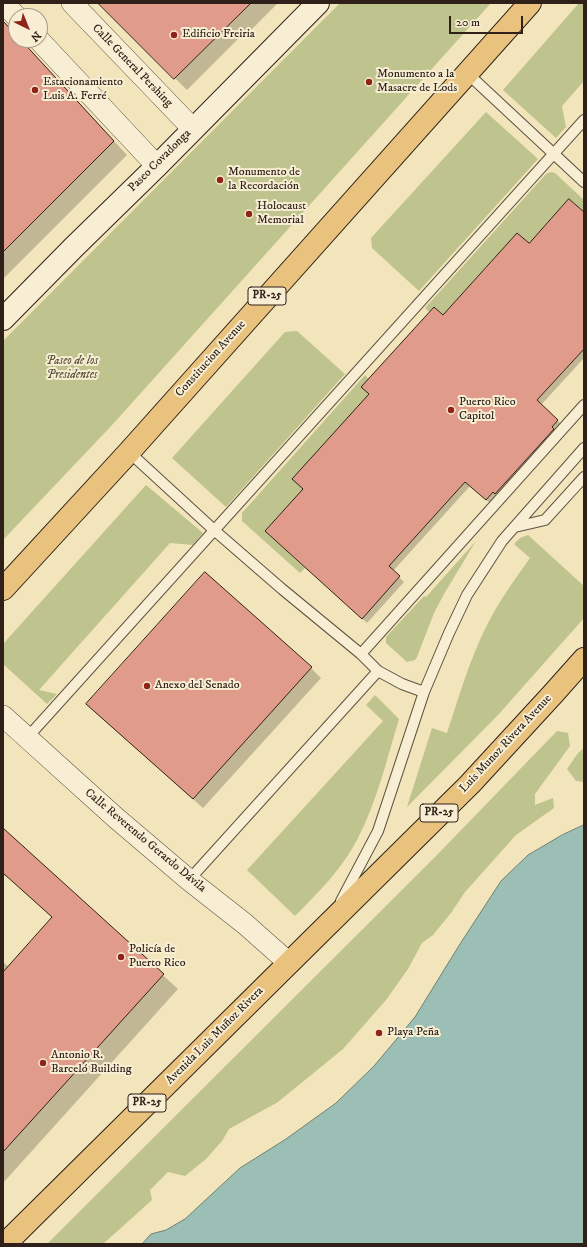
<!DOCTYPE html>
<meta charset="utf-8">
<style>
body{margin:0}
#map{position:relative;width:587px;height:1247px;overflow:hidden;background:#f2e5bb;font-family:"IM FELL DW Pica",serif}
canvas{display:block}
.frame{position:absolute;inset:0;border:4px solid #2f211a;pointer-events:none}
.north{position:absolute;left:8px;top:8px;width:40px;height:40px;box-sizing:border-box;background:#f7eed3;border:1px solid #a79c89;border-radius:50%;rotate:137deg;font-size:11px;font-weight:700;line-height:16px;text-align:center;color:#2f211a}
.north::after{content:'';display:block;margin:auto;width:14px;height:18px;background:#8f2418;clip-path:polygon(50% 0,100% 100%,50% 72%,0 100%)}
.scale{position:absolute;left:449px;top:16px;width:74px;height:18px;box-sizing:border-box;border:2px solid #2f211a;border-top:0;padding-left:5px;font-size:12px;line-height:14px;white-space:nowrap;color:#2f211a;-webkit-text-stroke:3px #f7eed3;paint-order:stroke}
</style>
<div id="map">
<canvas width="587" height="1247"></canvas>
<div class="frame"></div>
<div class="north">N</div>
<div class="scale">20 m</div>
</div>
<script>
const ctx = document.querySelector('canvas').getContext('2d');
ctx.lineJoin = 'round';
function paint(path, color) { ctx.fillStyle = color; ctx.fill(path, 'evenodd'); }
function strokePath(path, color, width, dash) { ctx.strokeStyle = color; ctx.lineWidth = width; ctx.lineCap = dash ? 'butt' : 'round'; ctx.setLineDash(dash || []); ctx.stroke(path); }
function label(font, color, halo, rows, align = 'center') {
  ctx.font = font + ' "IM FELL DW Pica",serif'; ctx.lineWidth = 4; ctx.setLineDash([]); ctx.textBaseline = 'middle'; ctx.strokeStyle = halo; ctx.fillStyle = color; for (const [text, x, y, turn = 0] of rows) {
    ctx.save(); ctx.translate(x, y); ctx.rotate((+turn || 0) * Math.PI / 180); ctx.textAlign = isNaN(turn) ? turn : align; if (halo) ctx.strokeText(text, 0, 0); ctx.fillText(text, 0, 0); ctx.restore();
  }
}
paint(new Path2D(`
 M 340,3 L 491,3 L 113,424 L 3,540 L 3,341 Z
 M 579,3 L 584,3 L 584,81 L 562,106 L 566,127 L 556,138 L 503,90 Z
 M 486,112 L 538,159 L 419,291 L 372,248 L 371,238 Z
 M 551,172 L 555,173 L 584,200 L 584,212 L 569,199 L 529,243 L 517,233 L 443,315 L 434,307 L 429,312 L 425,308 L 546,174 Z
 M 297,331 L 345,374 L 226,507 L 172,458 L 285,332 Z
 M 365,375 L 369,379 L 369,394 L 303,489 L 265,531 L 305,568 L 300,573 L 242,521 L 242,513 Z
 M 146,485 L 203,533 L 193,545 L 170,543 L 39,690 L 57,694 L 47,704 L 3,664 L 3,644 Z
 M 528,535 L 584,586 L 584,618 L 498,715 L 407,807 L 432,728 L 447,733 C 459,696 470,658 488,623 C 500,600 515,579 530,558 L 514,544 L 520,538 Z
 M 476,541 L 444,594 L 434,613 L 417,657 L 415,660 L 407,662 L 386,643 L 386,637 L 424,596 L 426,597 Z
 M 375,695 L 399,719 C 387,759 377,801 358,838 C 343,868 318,893 295,916 L 247,870 L 383,721 L 366,705 Z
 M 557,731 L 568,733 L 570,746 L 535,794 L 535,805 L 553,798 L 554,808 L 516,835 L 465,892 L 451,913 L 433,935 L 422,943 L 408,969 L 386,1000 L 343,1049 L 278,1102 L 229,1129 L 222,1141 L 206,1159 L 185,1176 L 168,1172 L 150,1190 L 152,1200 L 103,1244 L 47,1244 L 436,856 Z
 M 584,748 L 584,782 L 576,781 L 567,769 L 578,753 Z`), '#bfc38d');
const water = new Path2D(`
 M 584,825 L 584,1244 L 142,1244 L 151,1234 L 166,1230 L 185,1219 L 240,1168 L 286,1139 L 336,1103 L 374,1066 L 415,1017 L 460,944 L 501,881 L 528,855 L 562,835 Z`);
paint(water, '#9bbfb4');
strokePath(water, '#708076', 1);
paint(new Path2D(`
 M 99,3 L 278,3 L 251,30 L 249,28 L 187,90 Z
 M 3,22 L 16,35 L 16,40 L 20,40 L 127,155 L 3,279 Z
 M 584,214 L 584,358 L 541,405 L 562,425 L 491,504 L 470,486 L 393,571 L 404,582 L 367,623 L 266,531 L 304,489 L 443,317 L 529,244 Z
 M 311,668 L 321,678 L 203,808 L 97,714 Z
 M 3,830 L 178,989 L 3,1183 L 3,962 L 9,967 L 53,918 L 5,875 L 3,877 Z`), '#0003');
const building = new Path2D(`
 M 98,3 L 251,3 L 174,79 Z
 M 3,21 L 16,35 L 16,40 L 21,40 L 114,141 L 3,252 Z
 M 569,199 L 584,212 L 584,349 L 537,400 L 558,420 L 552,427 L 554,429 L 495,494 L 493,492 L 486,500 L 465,482 L 389,566 L 400,576 L 362,619 L 265,531 L 303,489 L 292,479 L 369,394 L 361,387 L 434,307 L 443,315 L 517,233 L 529,243 Z
 M 205,572 L 312,667 L 193,799 L 86,704 Z
 M 3,828 L 164,974 L 3,1152 L 3,972 L 52,917 L 3,873 Z`);
paint(building, '#e19b8b');
strokePath(building, '#2f211a', 1);
const lane = new Path2D(`
 M 467,73 L 584,182
 M 129,452 L 214,530 L 282,589 L 361,654 L 378,671 L 402,684 L 424,692
 M 515,527 L 545,520 L 584,477
 M 361,654 L 584,405
 M 27,738 L 584,120
 M 189,880 L 378,671
 M 341,901 L 378,831 L 424,692 L 449,633 L 467,595 L 502,541 L 584,448`);
const street = new Path2D(`
 M 3,3 L 16,16
 M 72,3 L 193,129
 M 39,40 L 157,166
 M 3,716 L 116,818 L 189,880 L 245,924 L 289,963`);
const secondary = new Path2D(`
 M 3,319 L 74,247 L 157,166 L 318,3`);
const primary = new Path2D(`
 M 3,589 L 129,452 L 530,3
 M 5,1244 L 470,784 L 552,695 L 584,659`);
strokePath(lane, '#605242', 12);
strokePath(street, '#605242', 22);
strokePath(secondary, '#2f211a', 24);
strokePath(primary, '#2f211a', 24);
strokePath(lane, '#f7eed3', 10);
strokePath(street, '#f7eed3', 21);
strokePath(secondary, '#f7eed3', 22);
strokePath(primary, '#e9c27e', 22);
for (const [x, y, r, color] of [
 [174,35,4,"#8f2418"],
 [369,82,4,"#8f2418"],
 [35,90,4,"#8f2418"],
 [220,180,4,"#8f2418"],
 [249,214,4,"#8f2418"],
 [451,410,4,"#8f2418"],
 [147,686,4,"#8f2418"],
 [121,957,4,"#8f2418"],
 [379,1033,4,"#8f2418"],
 [43,1063,4,"#8f2418"]
]) { const dot = new Path2D(); dot.arc(x, y, r, 0, 2 * Math.PI); ctx.fillStyle = color; ctx.fill(dot); strokePath(dot, '#f7eed3', 1.5); }
for (const [x, y, w] of [
 [267,296,38],
 [439,813,38],
 [147,1103,38]
]) { const box = new Path2D(); box.roundRect(x - w / 2, y - 9, w, 18, 3); ctx.fillStyle = '#f7eed3'; ctx.fill(box); strokePath(box, '#2f211a', 1); }
label('bold 11px', '#2f211a', null, [
 ["PR-25",267,296],
 ["PR-25",439,813],
 ["PR-25",147,1103]
]);
label('12px', '#2f211a', '#f7eed3', [
 ["Edificio Freiria",182,35],
 ["Monumento a la",377,75],
 ["Masacre de Lods",377,89],
 ["Estacionamiento",43,83],
 ["Luis A. Ferré",43,97],
 ["Monumento de",228,173],
 ["la Recordación",228,187],
 ["Holocaust",257,207],
 ["Memorial",257,221],
 ["Puerto Rico",459,403],
 ["Capitol",459,417],
 ["Anexo del Senado",155,686],
 ["Policía de",129,950],
 ["Puerto Rico",129,964],
 ["Playa Peña",387,1033],
 ["Antonio R.",51,1056],
 ["Barceló Building",51,1070]
], 'left');
label('12px', '#2f211a', '#f7eed3', [
 ["Calle General Pershing",132,66,46],
 ["Paseo Covadonga",160,161,-45],
 ["Constitucion Avenue",211,359,-48],
 ["Luis Munoz Rivera Avenue",506,744,-47],
 ["Calle Reverendo Gerardo Dávila",145,841,40],
 ["Avenida Luis Muñoz Rivera",215,1036,-45]
]);
label('italic 12px', '#5a523c', '#f7eed3', [
 ["Paseo de los",72,362],
 ["Presidentes",72,376]
]);
</script>
